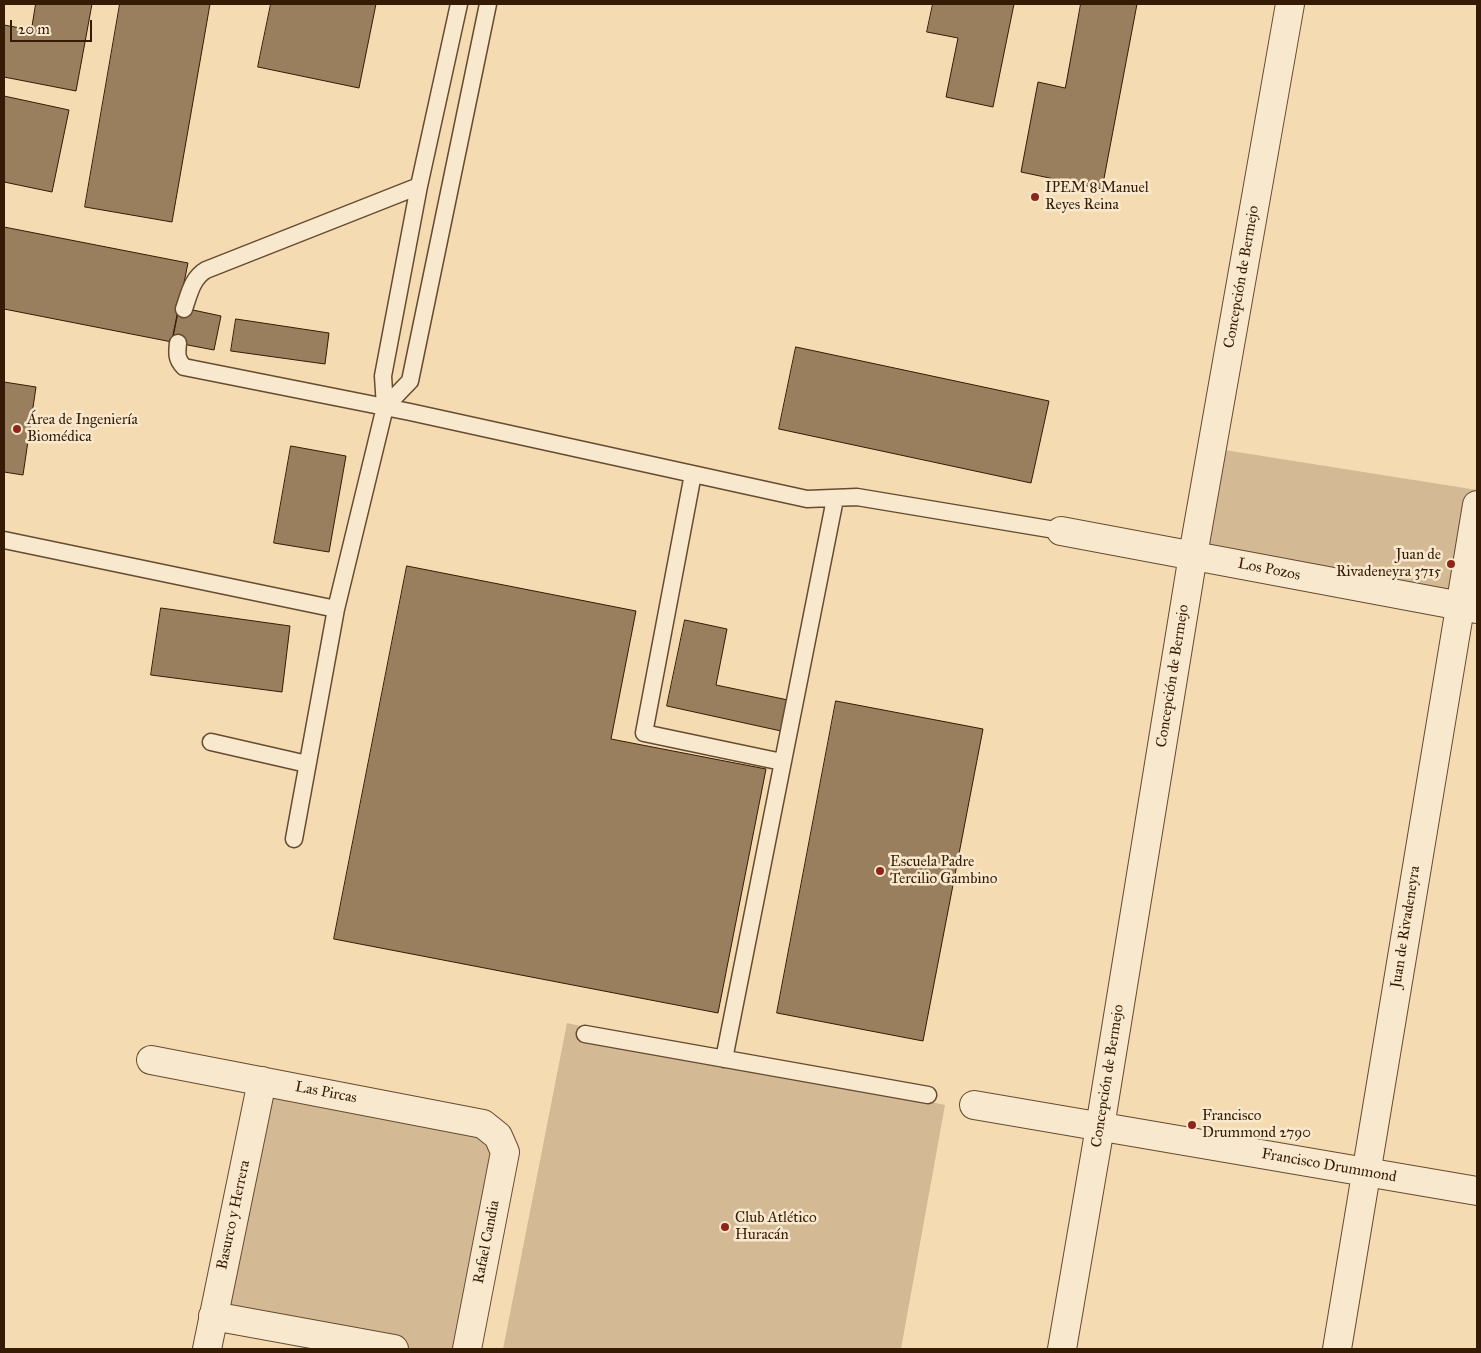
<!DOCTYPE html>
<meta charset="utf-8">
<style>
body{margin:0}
#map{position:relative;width:1481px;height:1353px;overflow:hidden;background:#f5dbb2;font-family:"IM FELL Great Primer",serif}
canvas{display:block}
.frame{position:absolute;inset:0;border:5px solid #351b04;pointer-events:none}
.scale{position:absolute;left:10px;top:20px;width:82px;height:22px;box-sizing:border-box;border:2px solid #351b04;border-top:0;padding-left:6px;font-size:15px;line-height:18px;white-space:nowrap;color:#351b04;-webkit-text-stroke:4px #f8e8cd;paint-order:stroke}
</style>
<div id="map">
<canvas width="1481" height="1353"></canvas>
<div class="frame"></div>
<div class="scale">20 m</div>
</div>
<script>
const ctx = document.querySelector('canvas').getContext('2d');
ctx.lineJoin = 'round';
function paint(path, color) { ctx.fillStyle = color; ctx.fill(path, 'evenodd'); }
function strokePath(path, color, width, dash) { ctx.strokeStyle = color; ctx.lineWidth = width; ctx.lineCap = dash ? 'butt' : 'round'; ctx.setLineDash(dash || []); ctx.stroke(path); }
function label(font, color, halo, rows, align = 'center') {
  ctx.font = font + ' "IM FELL Great Primer",serif'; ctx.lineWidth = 5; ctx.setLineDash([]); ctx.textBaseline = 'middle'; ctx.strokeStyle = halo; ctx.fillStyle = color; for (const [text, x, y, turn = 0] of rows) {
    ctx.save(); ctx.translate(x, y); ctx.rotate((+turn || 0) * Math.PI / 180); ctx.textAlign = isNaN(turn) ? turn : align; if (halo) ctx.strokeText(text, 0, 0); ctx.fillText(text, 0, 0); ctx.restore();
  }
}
paint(new Path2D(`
 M 1212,448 L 1477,490 L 1477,505 L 1460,606 L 1193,555 Z
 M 567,1023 L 945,1105 L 901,1349 L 503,1349 Z
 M 259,1081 L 498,1136 L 467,1349 L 394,1349 L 213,1316 Z`), '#d4ba94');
const building = new Path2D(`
 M 36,4 L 92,4 L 76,91 L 4,77 L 4,25 L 31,30 Z
 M 120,4 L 210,4 L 172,222 L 85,207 Z
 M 271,4 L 376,4 L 359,88 L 258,67 Z
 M 933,4 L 1014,4 L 993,107 L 946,97 L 958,38 L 927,32 Z
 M 1081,4 L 1137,4 L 1102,189 L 1021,172 L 1038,82 L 1065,88 Z
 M 4,96 L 69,110 L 52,192 L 4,182 Z
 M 4,227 L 188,263 L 172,342 L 4,309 Z
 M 179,307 L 221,316 L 214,350 L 172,342 Z
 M 236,319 L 329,333 L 325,364 L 231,351 Z
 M 796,347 L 1049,401 L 1031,483 L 779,429 Z
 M 4,382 L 36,387 L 23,475 L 4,472 Z
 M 291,446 L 346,456 L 329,552 L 274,543 Z
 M 407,566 L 636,611 L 611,739 L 766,769 L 718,1013 L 334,939 Z
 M 161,608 L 290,626 L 282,692 L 151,675 Z
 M 685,620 L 727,629 L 716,685 L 788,700 L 781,731 L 667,706 Z
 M 836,701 L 983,729 L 923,1041 L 777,1013 Z`);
paint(building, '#997f5e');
strokePath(building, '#351b04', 1);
const service = new Path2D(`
 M 184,309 C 189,295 192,278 206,270 L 419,186
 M 178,343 C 177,353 176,359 184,367 L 410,412 L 807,499 L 857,497 L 1061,531
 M 385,407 L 410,381 L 488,4
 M 693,474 L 644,733 L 782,762
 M 4,540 L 336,609 L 385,407 L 383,376 L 419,186 L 459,4
 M 211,742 L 307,764
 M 294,839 L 336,609
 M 585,1034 L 928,1095
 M 724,1059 L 835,499`);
const minor = new Path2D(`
 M 1061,531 L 1477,609
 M 151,1060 L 483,1124 L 498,1136 L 505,1152 L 467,1349
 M 974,1105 L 1477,1191
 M 213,1316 L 394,1349
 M 207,1349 L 262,1081
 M 1062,1349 L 1100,1127 L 1193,555 L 1290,4
 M 1337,1349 L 1477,505`);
strokePath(service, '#654b30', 19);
strokePath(minor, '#654b30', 30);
strokePath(service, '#f8e8cd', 16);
strokePath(minor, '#f8e8cd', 28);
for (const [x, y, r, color] of [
 [1035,197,5,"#8f2418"],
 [17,429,5,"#8f2418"],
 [1451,564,5,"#8f2418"],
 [880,871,5,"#8f2418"],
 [1192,1125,5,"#8f2418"],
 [725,1227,5,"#8f2418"]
]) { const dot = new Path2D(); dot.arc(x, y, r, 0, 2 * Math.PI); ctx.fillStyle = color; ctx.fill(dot); strokePath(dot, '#f8e8cd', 2); }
label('15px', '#351b04', '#f8e8cd', [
 ["IPEM 8 Manuel",1045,188],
 ["Reyes Reina",1045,205],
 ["Área de Ingeniería",27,420],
 ["Biomédica",27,437],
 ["Juan de",1441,555,"right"],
 ["Rivadeneyra 3715",1441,572,"right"],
 ["Escuela Padre",890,862],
 ["Tercilio Gambino",890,879],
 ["Francisco",1202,1116],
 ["Drummond 2790",1202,1133],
 ["Club Atlético",735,1218],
 ["Huracán",735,1235]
], 'left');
label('15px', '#351b04', '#f8e8cd', [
 ["Concepción de Bermejo",1242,277,-80],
 ["Los Pozos",1269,570,11],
 ["Concepción de Bermejo",1173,676,-81],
 ["Juan de Rivadeneyra",1406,927,-81],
 ["Concepción de Bermejo",1108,1076,-81],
 ["Las Pircas",326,1093,11],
 ["Francisco Drummond",1329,1166,10],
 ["Basurco y Herrera",234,1215,-78],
 ["Rafael Candia",487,1242,-79]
]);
</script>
